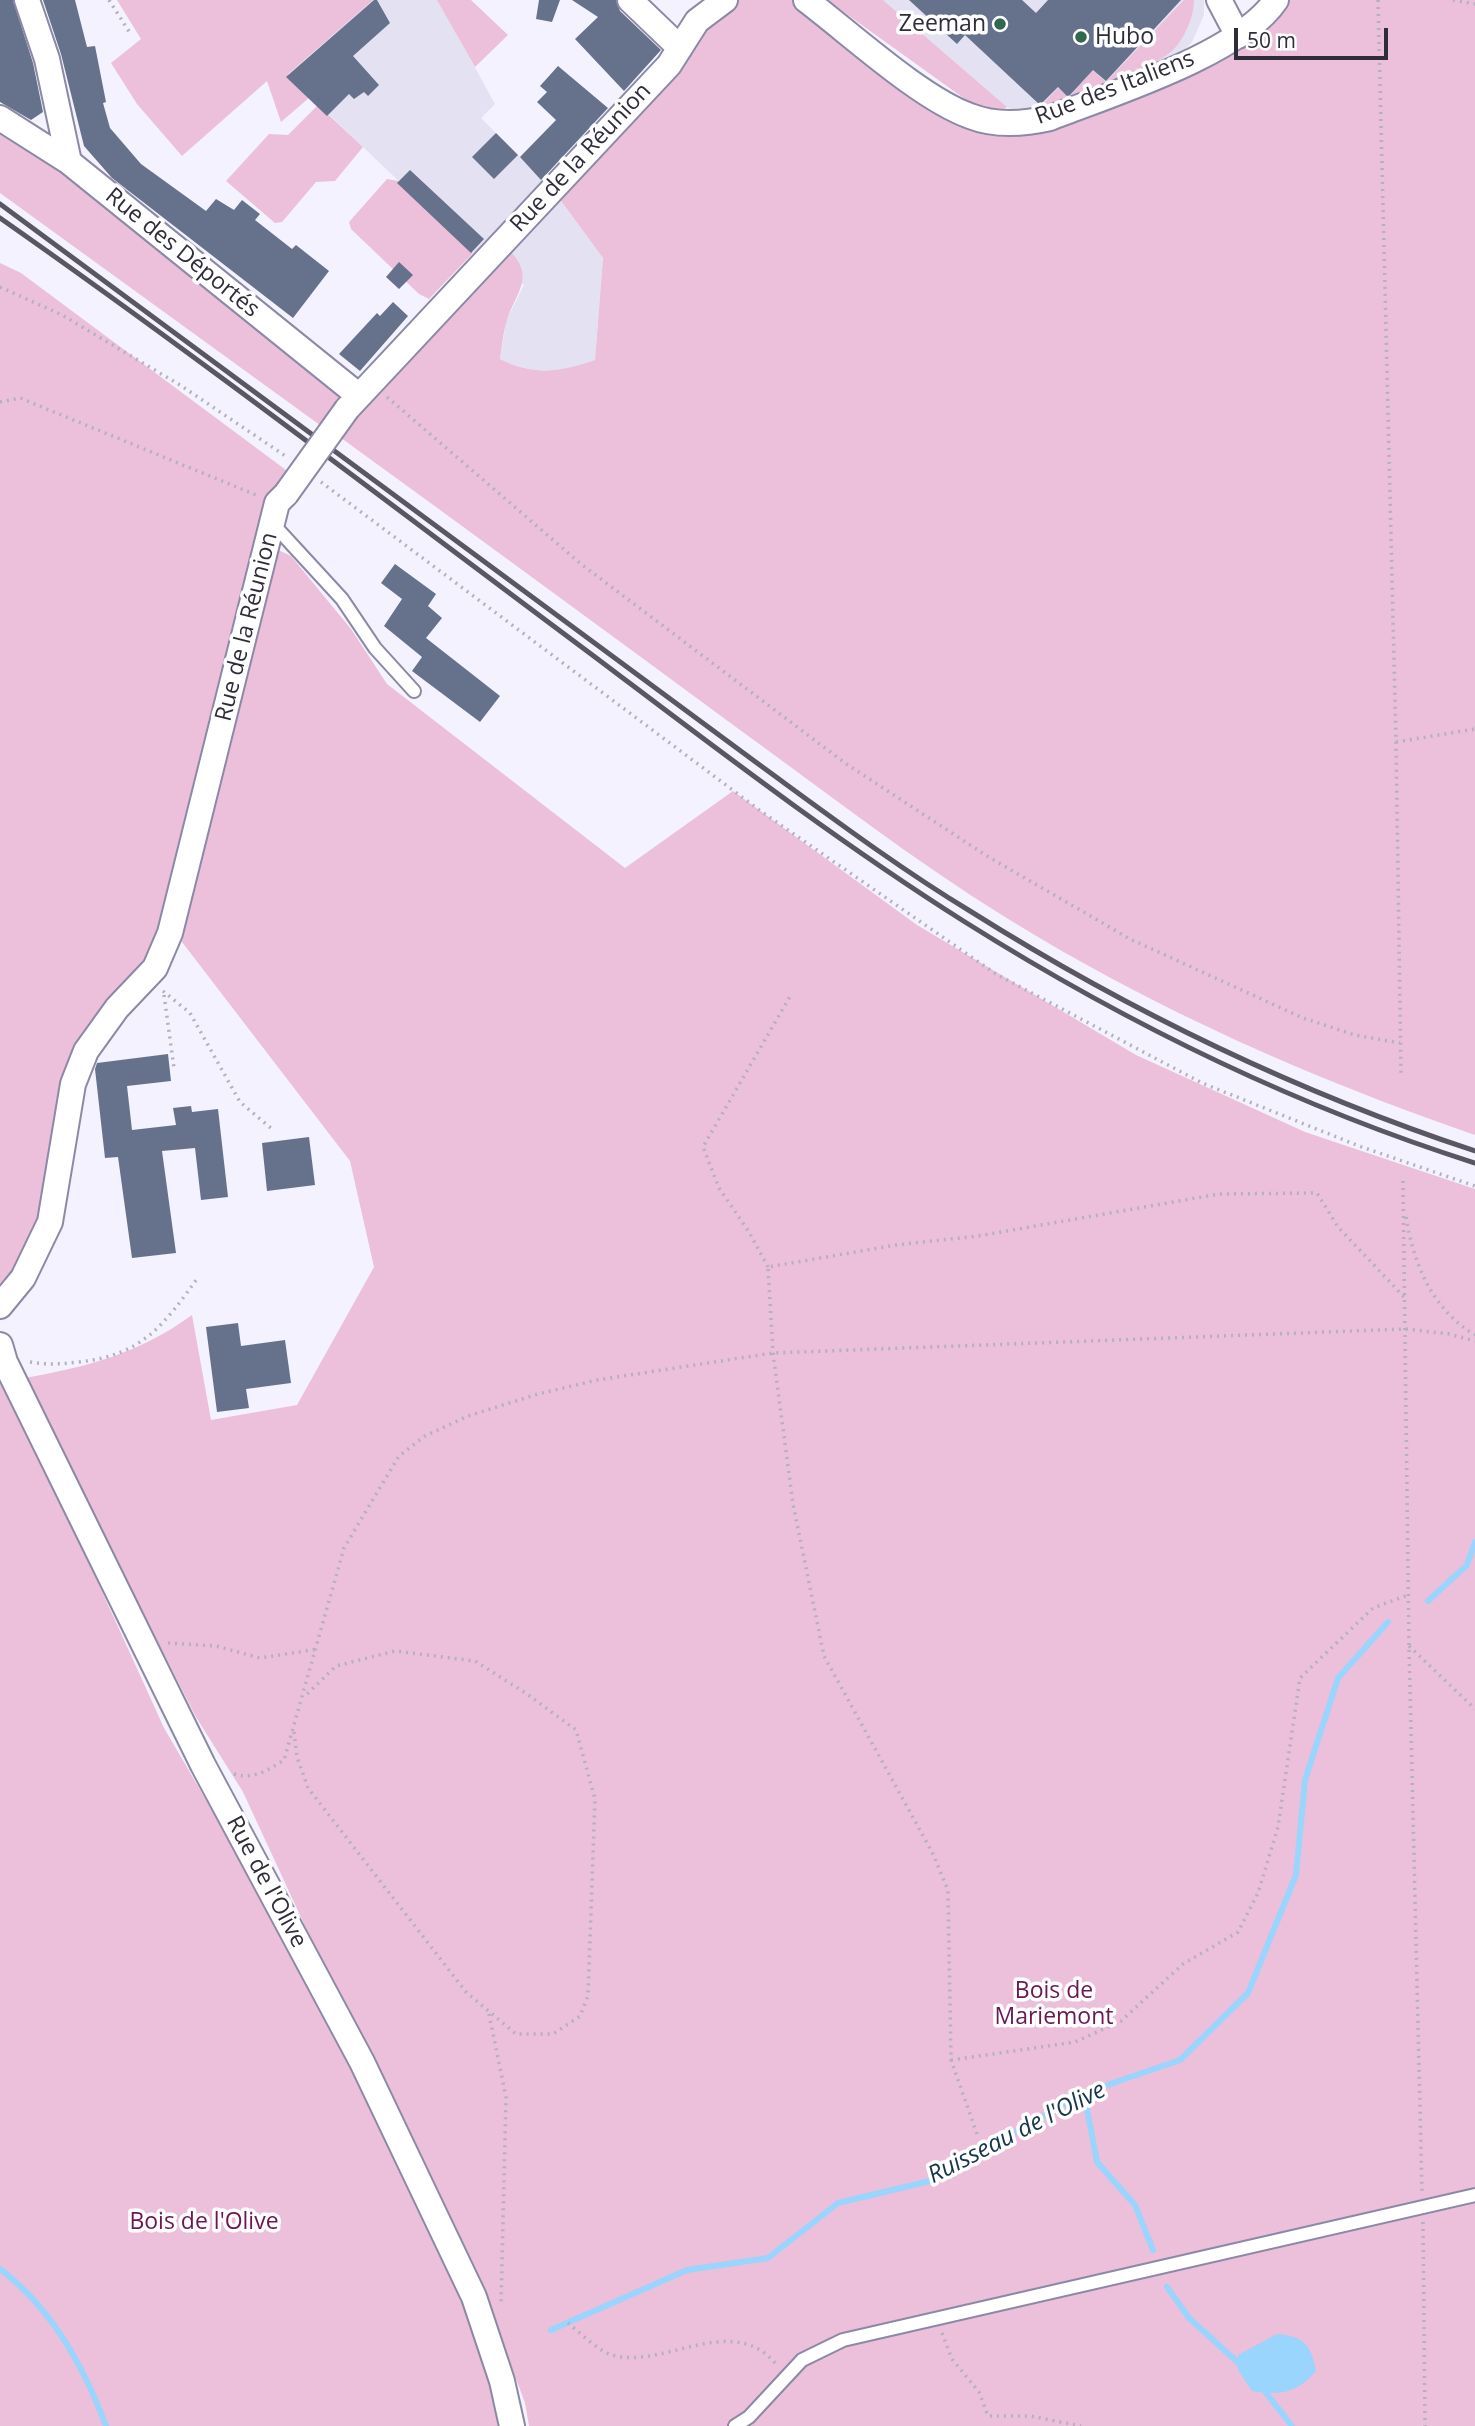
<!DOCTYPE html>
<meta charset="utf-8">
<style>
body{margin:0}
#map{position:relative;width:1475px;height:2426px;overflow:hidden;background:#f3f2fe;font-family:"Open Sans",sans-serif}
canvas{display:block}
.scale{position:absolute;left:1234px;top:28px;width:154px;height:32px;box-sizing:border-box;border:4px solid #2e2d39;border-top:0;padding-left:9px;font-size:21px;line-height:24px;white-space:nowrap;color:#2e2d39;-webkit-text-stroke:5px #fff;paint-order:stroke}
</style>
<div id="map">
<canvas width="1475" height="2426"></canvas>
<div class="scale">50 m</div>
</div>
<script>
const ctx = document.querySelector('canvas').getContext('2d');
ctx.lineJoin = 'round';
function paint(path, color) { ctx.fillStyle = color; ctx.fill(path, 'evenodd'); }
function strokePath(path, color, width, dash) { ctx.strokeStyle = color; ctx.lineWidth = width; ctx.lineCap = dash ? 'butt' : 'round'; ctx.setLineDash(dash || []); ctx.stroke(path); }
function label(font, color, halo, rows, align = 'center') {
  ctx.font = font + ' "Open Sans",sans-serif'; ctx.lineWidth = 7; ctx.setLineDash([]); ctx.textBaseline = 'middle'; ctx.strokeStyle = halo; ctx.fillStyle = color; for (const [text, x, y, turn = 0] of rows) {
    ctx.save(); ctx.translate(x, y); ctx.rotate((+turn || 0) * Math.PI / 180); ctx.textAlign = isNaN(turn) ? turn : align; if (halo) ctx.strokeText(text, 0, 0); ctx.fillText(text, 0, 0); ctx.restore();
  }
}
paint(new Path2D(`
 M 373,0 L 438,0 L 495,104 L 481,118 L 553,190 L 603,258 L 595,360 L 569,370 L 520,370 L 500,359 L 506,321 L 524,285 L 483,262 L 287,74 Z
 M 883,0 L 1204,0 L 1204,15 L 1192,42 L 1180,55 L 1021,115 L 1007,107 Z`), '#e4e2f2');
paint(new Path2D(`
 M 117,0 L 373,0 L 288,74 L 310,97 L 281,122 L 267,81 L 182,156 L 137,104 L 111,63 L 141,39 Z
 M 437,0 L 471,0 L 508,35 L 475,67 Z
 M 725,0 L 806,0 L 927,93 L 1007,122 L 1170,70 L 1276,0 L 1475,0 L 1475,1135 C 1313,1079 1151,1008 1005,917 C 913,860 827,793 740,730 C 606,631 472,533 337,435 L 509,250 C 536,277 516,292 507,320 C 503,332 502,347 500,359 C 532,376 562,372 595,360 L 603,258 L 553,190 Z
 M 827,0 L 883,0 L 1007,107 L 1000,111 L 976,107 Z
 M 1184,0 L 1194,0 C 1194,16 1185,38 1173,50 C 1150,71 1072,101 1041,106 L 1058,88 L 1069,97 L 1093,70 L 1106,82 Z
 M 318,105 L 363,147 L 335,181 L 316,182 L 282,222 L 275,223 L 226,181 L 269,134 L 288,135 Z
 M 0,132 L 63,172 L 348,396 L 324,428 L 0,193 Z
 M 387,179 L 398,181 L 473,253 L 429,299 L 419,294 L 351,229 L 349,222 Z
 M 0,263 L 21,273 L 290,473 L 162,943 L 86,1043 L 61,1147 L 31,1244 L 0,1291 Z
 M 278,550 L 291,556 L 351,629 L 387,684 L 625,868 L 733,791 L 917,925 L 1136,1055 L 1305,1132 L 1475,1189 L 1475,2426 L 529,2426 L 525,2403 L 474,2265 L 374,2075 L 243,1792 L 196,1717 L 24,1378 C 88,1367 140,1353 192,1315 L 211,1420 L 297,1405 L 374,1267 L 350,1161 L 182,942 L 213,798 Z
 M 0,1356 L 5,1378 L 164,1728 L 288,1940 L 462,2292 L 503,2426 L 0,2426 Z`), '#ecbfdb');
paint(new Path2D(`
 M 1277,2334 C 1304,2336 1311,2345 1316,2371 C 1298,2393 1279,2396 1252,2391 L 1238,2370 L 1238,2355 Z`), '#9ad5fd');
strokePath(new Path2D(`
 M 1428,1601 L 1467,1565 L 1475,1542
 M 1084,2093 L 1097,2162 L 1135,2205 L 1153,2250
 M 0,2269 C 52,2309 83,2365 106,2426
 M 1167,2287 L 1189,2318 L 1244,2368
 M 551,2330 L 687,2270 L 768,2258 L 838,2203 L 930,2181 L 1084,2093 L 1180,2060 L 1248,1993 L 1296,1875 L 1305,1780 L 1338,1678 L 1388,1622
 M 1263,2389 L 1292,2426`), '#9ad5fd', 6);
paint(new Path2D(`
 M 0,0 L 13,0 L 33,63 L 43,112 L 31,120 L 0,102 Z
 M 43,0 L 75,0 L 87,47 L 95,46 L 106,102 L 103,103 L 110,128 L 141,164 L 206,211 L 216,199 L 234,210 L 242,200 L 260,214 L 255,220 L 292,249 L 296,245 L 329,271 L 293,318 L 112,178 L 84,146 L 61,54 Z
 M 374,0 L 377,0 L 390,23 L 353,56 L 379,85 L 368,96 L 364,92 L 354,99 L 349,94 L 327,116 L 286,77 Z
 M 539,0 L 560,0 L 552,22 L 536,19 Z
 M 572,0 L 616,0 L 620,11 L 661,50 L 624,91 L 575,39 L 598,17 Z
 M 909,0 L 1022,0 L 1036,13 L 1048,0 L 1181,0 L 1106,81 L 1093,70 L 1070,95 L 1067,96 L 1058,87 L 1040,105 L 965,35 L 957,44 Z
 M 558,66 L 608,108 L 541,180 L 520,157 L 556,120 L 537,102 L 547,92 L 540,86 Z
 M 496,133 L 518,155 L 494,179 L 472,157 Z
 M 410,170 L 484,239 L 471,253 L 397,183 Z
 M 399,262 L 413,275 L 399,289 L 386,277 Z
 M 393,302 L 408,316 L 360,371 L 339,354 L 377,313 L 380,316 Z
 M 395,564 L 436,594 L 428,606 L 442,618 L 426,638 L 500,696 L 480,722 L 412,671 L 422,657 L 384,626 L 402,599 L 381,583 Z
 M 168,1054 L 171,1081 L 127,1086 L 132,1130 L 176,1125 L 173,1108 L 191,1106 L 192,1112 L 218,1109 L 228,1197 L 201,1200 L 195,1148 L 162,1151 L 176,1253 L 132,1258 L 118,1157 L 105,1158 L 95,1069 L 97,1063 Z
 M 309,1137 L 315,1185 L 267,1191 L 262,1143 Z
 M 238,1323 L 241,1346 L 285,1340 L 291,1383 L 246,1389 L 249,1408 L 217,1412 L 206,1327 Z`), '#66728b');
const lane = new Path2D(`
 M 273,524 L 342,599 L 375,648 L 414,691
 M 735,2426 L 749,2417 L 802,2360 L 843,2340 L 1475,2195`);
const street = new Path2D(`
 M 27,0 L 47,59 L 69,162
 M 630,0 L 680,48
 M 806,0 C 851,34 920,98 970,116 C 995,126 1024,124 1050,118 C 1111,94 1240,54 1276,0
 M 1219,0 L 1238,36
 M 0,118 L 69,162 L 358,395
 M 347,409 L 669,65 L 697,21 L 725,0
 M 0,1306 L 23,1278 L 50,1222 L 73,1084 L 86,1051 L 117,1008 L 155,968 L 170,933 L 277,503 L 286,494
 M 0,1345 L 5,1362 L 203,1765 L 362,2062 L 474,2297 L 502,2381 L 512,2426`);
strokePath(lane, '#8c89a5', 16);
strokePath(street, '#8c89a5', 28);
strokePath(new Path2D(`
 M 109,0 L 130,33
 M 1378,0 L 1396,742 L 1401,1073
 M 1453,0 L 1475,4
 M 0,287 L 62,315 L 180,385 L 287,457
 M 387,397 L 581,564 L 845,763 L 987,856 L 1130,939 L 1303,1018 L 1355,1035 L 1400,1043
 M 0,402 L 20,398 L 256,495
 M 321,482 L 762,812 L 996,974 L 1202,1083 L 1359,1146 L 1475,1186
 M 1396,742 L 1475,729
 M 163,991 L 190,1013 L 240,1102 L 272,1129
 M 164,995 L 174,1068
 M 1403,1181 L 1409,1646 L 1422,2193
 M 1406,1217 C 1414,1265 1432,1309 1475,1335
 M 768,1267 L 749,1232 L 719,1188 L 703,1147 L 792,993
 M 30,1362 C 47,1365 62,1364 79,1362 C 143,1355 164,1325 199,1276
 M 168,1643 L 216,1646 L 260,1658 L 318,1649
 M 1409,1646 L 1475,1709
 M 294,1732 L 297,1757 L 308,1788 L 466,1992 L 516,2034 L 553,2034 L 580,2016 L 588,1996 L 595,1799 L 576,1730 L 527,1694 L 475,1661 L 395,1651 L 336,1666 L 304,1697
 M 234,1774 C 253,1780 268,1770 284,1760 L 344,1548 L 399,1456 L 425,1436 L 468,1416 L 538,1394 L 597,1380 L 773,1353 L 1406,1329 L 1449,1334 L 1475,1341
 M 489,2014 L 506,2097 L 501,2305
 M 951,2060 L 1075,2042 L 1121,2021 L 1183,1964 L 1238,1932 L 1258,1893 L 1278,1827 L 1300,1678 L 1373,1608 L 1408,1595
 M 977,2134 L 951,2060 L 948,1890 L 932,1852 L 824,1656 L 793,1504 L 773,1353 L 768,1267 L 896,1245 L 978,1236 L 1219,1194 L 1317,1193 L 1338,1227 L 1405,1298
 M 1423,2222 L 1425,2426
 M 568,2323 C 580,2333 597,2350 612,2355 C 664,2370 731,2311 776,2364
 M 942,2333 L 952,2359 L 979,2392 L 988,2416 L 1030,2416 L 1081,2426`), '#b2b1bd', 3.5, [2, 5]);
strokePath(lane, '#fff', 12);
strokePath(street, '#fff', 24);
strokePath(new Path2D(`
 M 0,204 L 757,763 C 827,814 896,866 970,911 C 1129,1011 1297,1092 1475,1151
 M 0,218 C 200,358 395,508 591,654 C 713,746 835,840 965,922 C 1124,1022 1295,1106 1475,1163`), '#585763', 5);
const streetBridge = new Path2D(`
 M 286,494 L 347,409`);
strokePath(streetBridge, '#8c89a5', 28, []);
strokePath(streetBridge, '#fff', 24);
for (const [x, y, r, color] of [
 [1000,24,7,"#306850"],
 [1081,37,7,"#306850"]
]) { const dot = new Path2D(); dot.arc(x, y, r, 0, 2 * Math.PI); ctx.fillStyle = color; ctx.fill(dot); strokePath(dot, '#fff', 2.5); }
label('23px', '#2e2d39', '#fff', [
 ["Zeeman",986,24],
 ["Hubo",1095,37,"left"]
], 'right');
label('23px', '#2e2d39', '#fff', [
 ["Rue des Italiens",1115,88,-21],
 ["Rue de la Réunion",581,158,-47],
 ["Rue des Déportés",182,253,39],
 ["Rue de la Réunion",247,627,-76],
 ["Rue de l'Olive",266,1882,62]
]);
label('23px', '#6a1754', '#fff', [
 ["Bois de",1054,1991],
 ["Mariemont",1054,2017],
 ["Bois de l'Olive",204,2222]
]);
label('italic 24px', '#15364b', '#fff', [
 ["Ruisseau de l'Olive",1017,2133,-27]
]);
</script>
